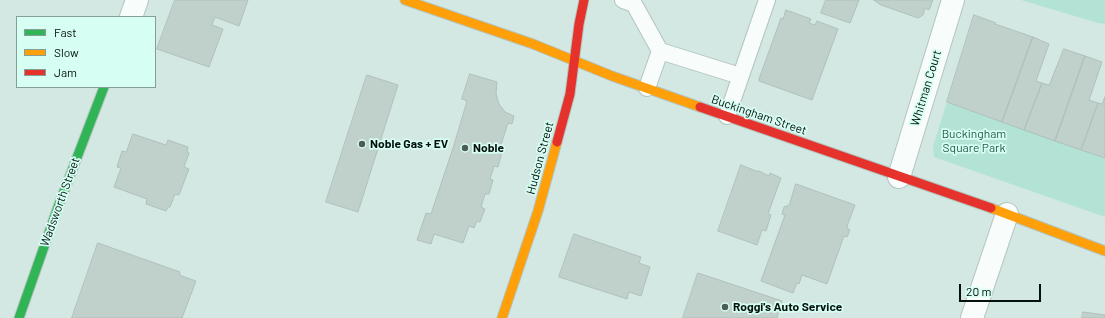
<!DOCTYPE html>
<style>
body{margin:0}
#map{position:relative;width:1105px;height:318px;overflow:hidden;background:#d3e8e2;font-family:Barlow,sans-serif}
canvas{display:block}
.legend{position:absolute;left:16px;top:16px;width:140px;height:72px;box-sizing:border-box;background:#d7fef2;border:1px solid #839f96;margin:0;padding:5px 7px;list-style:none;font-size:12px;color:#04110d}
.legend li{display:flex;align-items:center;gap:8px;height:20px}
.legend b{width:20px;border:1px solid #839f96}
.scale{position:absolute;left:959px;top:284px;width:82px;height:18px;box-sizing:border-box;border:2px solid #04110d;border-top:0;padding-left:5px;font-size:12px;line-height:14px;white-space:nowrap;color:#04110d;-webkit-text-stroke:3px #d7fef2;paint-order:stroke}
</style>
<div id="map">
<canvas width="1105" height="318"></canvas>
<ul class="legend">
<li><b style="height:5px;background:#30b455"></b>Fast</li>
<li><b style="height:5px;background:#ff9f0a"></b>Slow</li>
<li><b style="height:5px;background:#e5322d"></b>Jam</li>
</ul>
<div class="scale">20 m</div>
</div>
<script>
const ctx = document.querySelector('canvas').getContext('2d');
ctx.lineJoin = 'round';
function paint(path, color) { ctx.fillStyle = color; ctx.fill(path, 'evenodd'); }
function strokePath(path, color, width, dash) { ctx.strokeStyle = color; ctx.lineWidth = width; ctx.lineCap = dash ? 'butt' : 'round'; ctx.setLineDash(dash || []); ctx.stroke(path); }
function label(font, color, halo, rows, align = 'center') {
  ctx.font = font + ' Barlow,sans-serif'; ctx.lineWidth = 3.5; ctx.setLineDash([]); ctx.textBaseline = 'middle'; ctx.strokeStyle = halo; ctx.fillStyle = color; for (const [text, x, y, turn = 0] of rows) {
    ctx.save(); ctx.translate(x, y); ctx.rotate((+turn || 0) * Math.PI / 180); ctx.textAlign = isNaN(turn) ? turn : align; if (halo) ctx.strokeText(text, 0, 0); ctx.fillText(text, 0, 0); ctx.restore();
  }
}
paint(new Path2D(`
 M 1021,0 L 1105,0 L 1105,24 L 1098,23 Z
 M 947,102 L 1105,158 L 1105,217 L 934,157 L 933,146 Z`), '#b3e3d5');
const building = new Path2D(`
 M 175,0 L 248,0 L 239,26 L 215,17 L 212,25 L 223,29 L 209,67 L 157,49 Z
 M 826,0 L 859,0 L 850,23 L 821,13 Z
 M 874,0 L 933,0 L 929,10 L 925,8 L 923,15 L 918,18 L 881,5 Z
 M 786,10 L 811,19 L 809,23 L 815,25 L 817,21 L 838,29 L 812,100 L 759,81 L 759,79 L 781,18 L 783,19 Z
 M 974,15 L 996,23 L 995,24 L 1033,37 L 1002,122 L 947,102 Z
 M 1033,37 L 1049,44 L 1036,81 L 1042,83 L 1024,130 L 1002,122 Z
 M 1064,49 L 1085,56 L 1055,141 L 1024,130 L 1042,83 L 1049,85 Z
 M 1085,56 L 1102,62 L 1089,100 L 1098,103 L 1081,150 L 1055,141 Z
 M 470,74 L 497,82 L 496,94 L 499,104 L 505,112 L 514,116 L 512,124 L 508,123 L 499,151 L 502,152 L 498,167 L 494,166 L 490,179 L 493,180 L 489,194 L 485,194 L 481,207 L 485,209 L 480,222 L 477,221 L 474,228 L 469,226 L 463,243 L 434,234 L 431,244 L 417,240 L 426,213 L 431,214 L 454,145 L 467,101 L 462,99 Z
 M 367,75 L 398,85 L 358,212 L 326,202 Z
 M 1105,97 L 1105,158 L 1081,150 L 1098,103 L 1102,104 Z
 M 133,134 L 166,145 L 168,140 L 188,147 L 187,152 L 189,153 L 184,167 L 189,169 L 179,195 L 175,194 L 170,207 L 168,207 L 166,211 L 146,204 L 147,199 L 114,187 L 121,168 L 117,167 L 122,151 L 126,152 Z
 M 741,165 L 756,171 L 759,171 L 769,176 L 770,173 L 781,178 L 768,214 L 771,215 L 766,231 L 762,230 L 757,245 L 718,231 Z
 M 796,184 L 855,205 L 847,226 L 848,229 L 850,230 L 847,237 L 844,236 L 827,284 L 802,275 L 799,284 L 797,283 L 793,293 L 761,281 L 785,215 L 782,214 L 784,207 L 789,205 Z
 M 574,234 L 641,257 L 639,263 L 650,267 L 641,296 L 629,292 L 627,299 L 559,277 Z
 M 98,243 L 180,272 L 179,275 L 196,281 L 182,318 L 72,318 Z
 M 698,273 L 782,301 L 777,318 L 683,318 Z
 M 1083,312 L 1105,315 L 1105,318 L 1082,318 Z`);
paint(building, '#c0d1cb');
strokePath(building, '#b0c0bc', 1);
const lane = new Path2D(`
 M 623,0 L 634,4 L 660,51 L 740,76
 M 647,88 L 660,51
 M 727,116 L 767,0`);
const street = new Path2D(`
 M 131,17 L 137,0
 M 899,177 L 953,0
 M 972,318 L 1007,214`);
const fast = new Path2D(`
 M 19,318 L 58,207 L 104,87`);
const slow = new Path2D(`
 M 405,0 L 533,44 L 612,76 L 700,107
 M 991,208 L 1105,251
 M 502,318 L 538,211 L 557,142`);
const jam = new Path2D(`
 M 700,107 L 991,208
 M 557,142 L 570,94 L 579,24 L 584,0`);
strokePath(lane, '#b3c4bf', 18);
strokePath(street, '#b3c4bf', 24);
strokePath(fast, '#b3c4bf', 11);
strokePath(slow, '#b3c4bf', 11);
strokePath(jam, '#b3c4bf', 11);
strokePath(lane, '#f8fcfb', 16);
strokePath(street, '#f8fcfb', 22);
strokePath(fast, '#30b455', 9);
strokePath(slow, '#ff9f0a', 9);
strokePath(jam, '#e5322d', 9);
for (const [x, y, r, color] of [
 [362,144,4,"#4c5c58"],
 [465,148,4,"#4c5c58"],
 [725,307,4,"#4c5c58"]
]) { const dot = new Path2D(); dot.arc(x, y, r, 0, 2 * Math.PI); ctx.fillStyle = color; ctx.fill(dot); strokePath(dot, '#d7fef2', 1.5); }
label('12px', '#04110d', '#d7fef2', [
 ["Whitman Court",926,88,-73],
 ["Buckingham Street",759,115,19],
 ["Hudson Street",540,158,-75],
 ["Wadsworth Street",60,202,-70]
]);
label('12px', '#235a4d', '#d7fef2', [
 ["Buckingham",974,134],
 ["Square Park",974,148]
]);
label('bold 12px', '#04110d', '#d7fef2', [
 ["Noble Gas + EV",370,144],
 ["Noble",473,148],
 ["Roggi's Auto Service",733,307]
], 'left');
</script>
